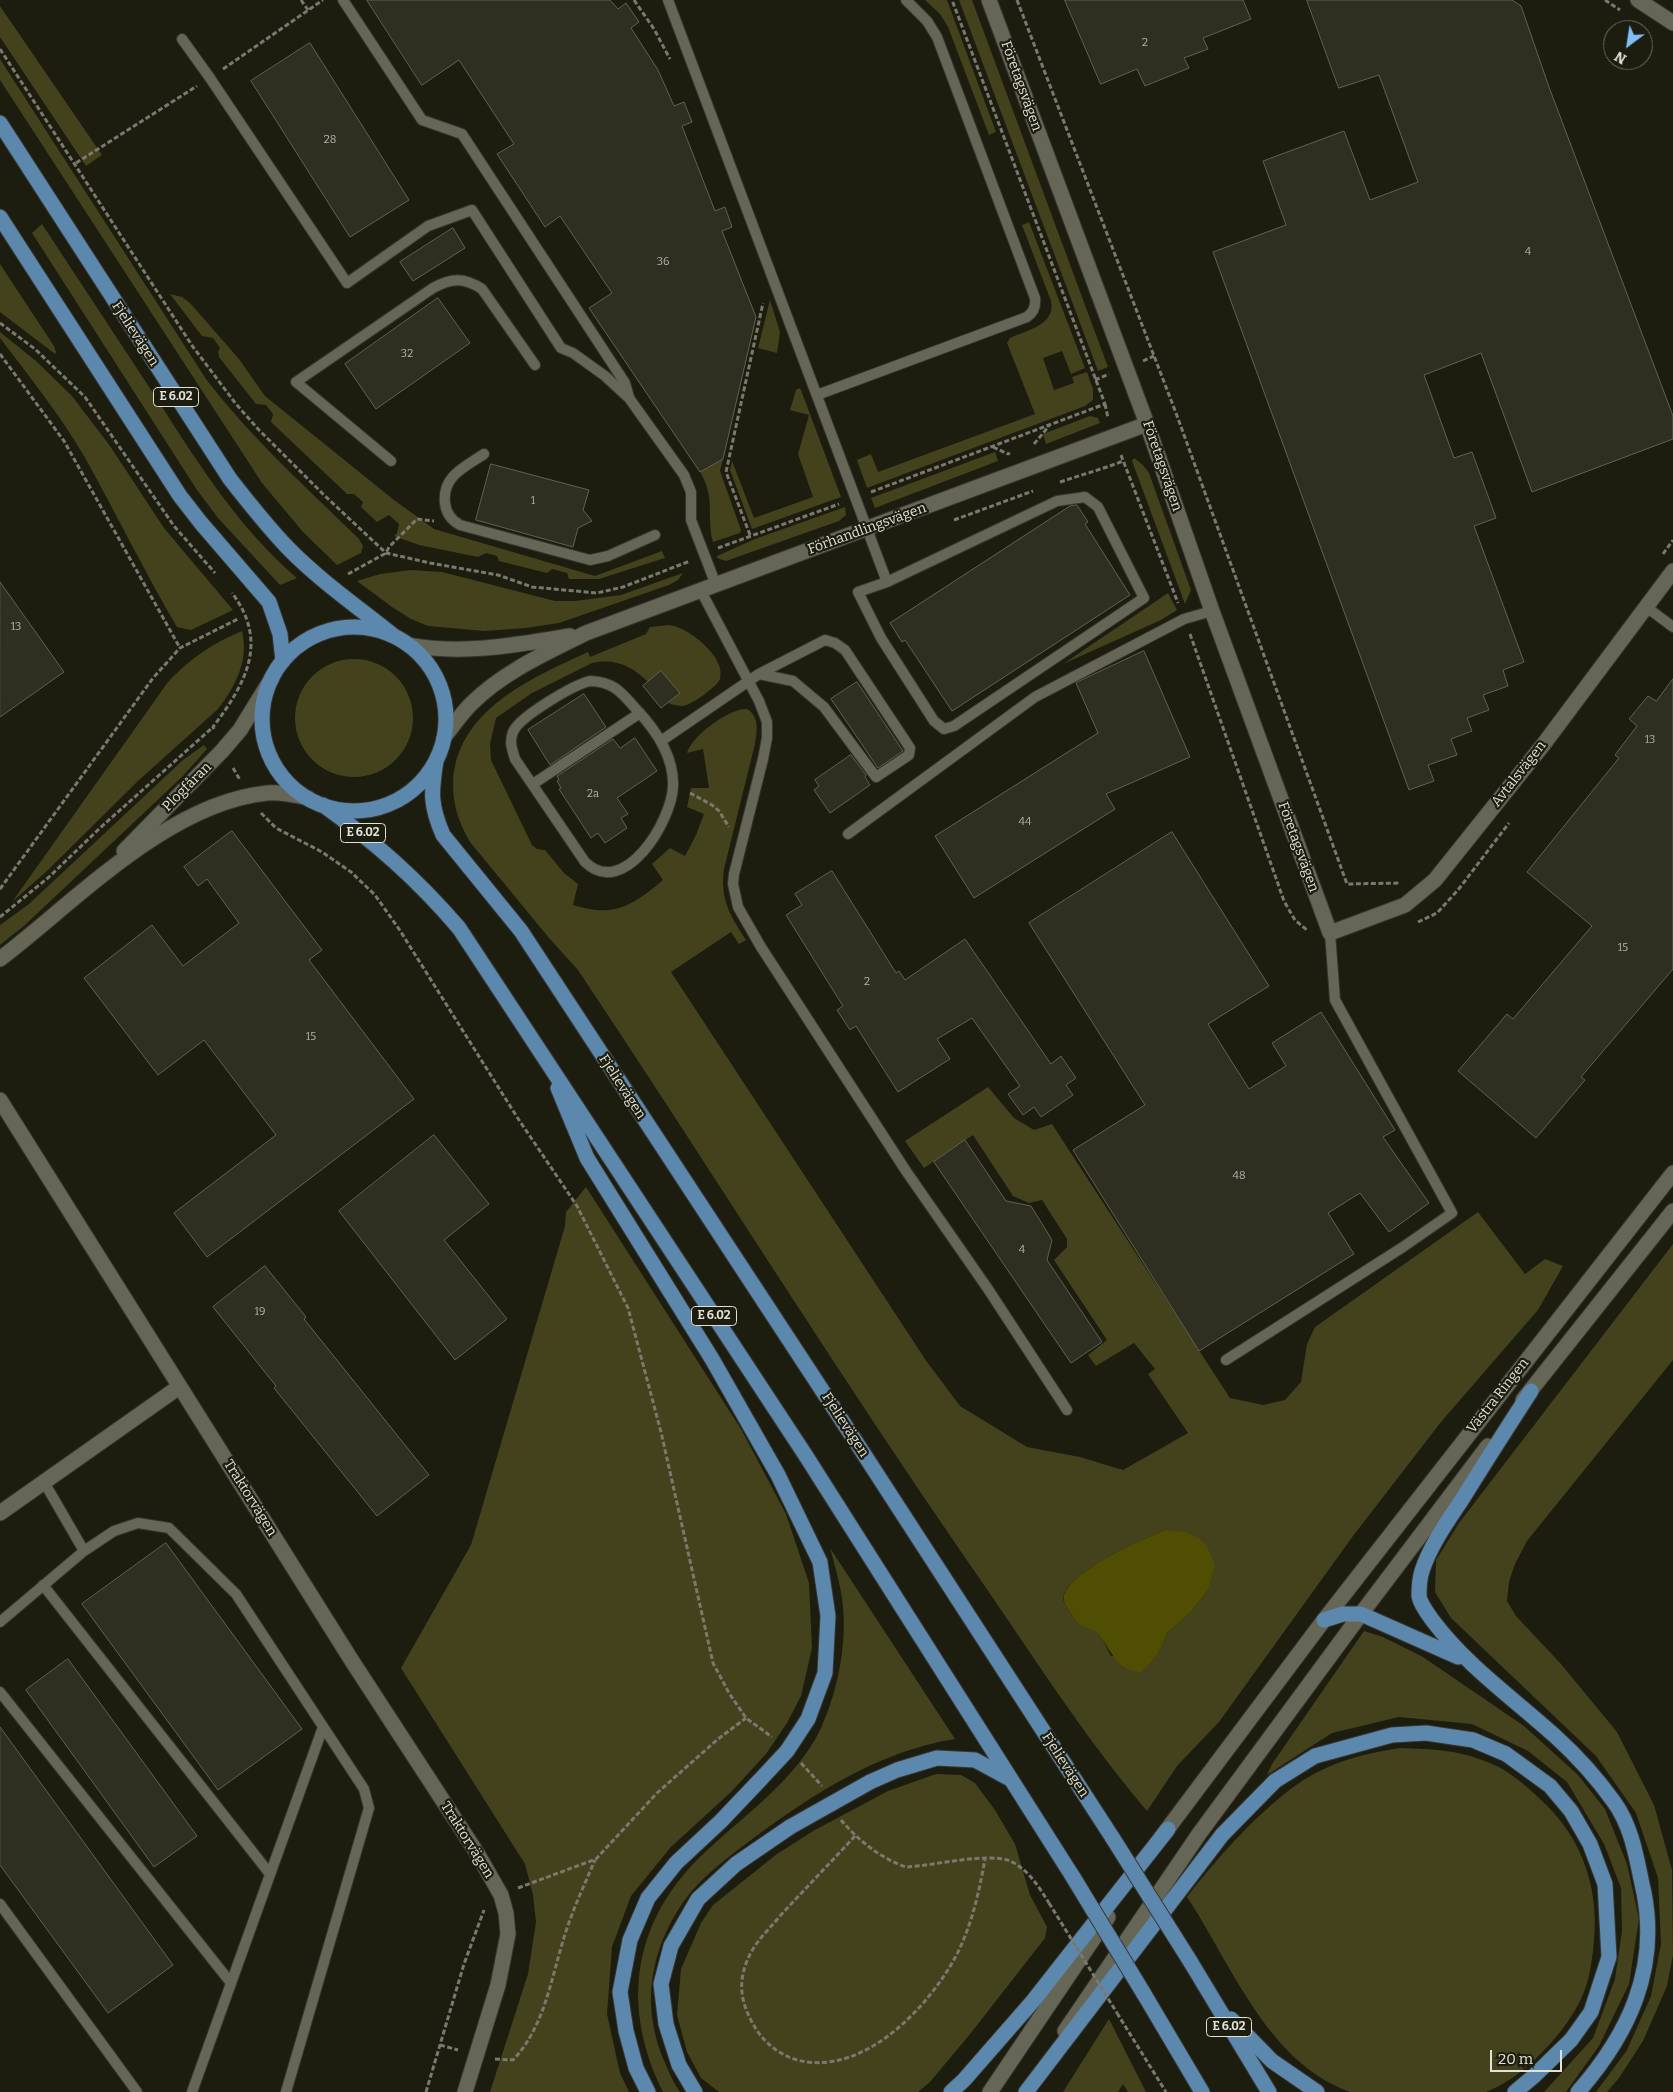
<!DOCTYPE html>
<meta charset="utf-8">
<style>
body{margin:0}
#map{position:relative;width:1673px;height:2092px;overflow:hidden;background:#1c1c0f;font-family:Bitter,serif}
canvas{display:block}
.north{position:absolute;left:1603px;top:20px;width:50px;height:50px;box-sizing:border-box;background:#1c1c0f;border:1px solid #6b6b5f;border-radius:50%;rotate:211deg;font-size:14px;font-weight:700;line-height:20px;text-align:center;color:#e1e1d8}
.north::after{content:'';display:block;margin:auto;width:18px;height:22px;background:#81bdfa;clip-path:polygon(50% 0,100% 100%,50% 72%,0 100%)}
.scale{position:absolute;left:1490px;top:2050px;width:72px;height:22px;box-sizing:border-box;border:2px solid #e1e1d8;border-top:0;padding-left:6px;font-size:15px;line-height:18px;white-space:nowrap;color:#e1e1d8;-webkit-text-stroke:4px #1c1c0f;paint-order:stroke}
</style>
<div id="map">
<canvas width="1673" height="2092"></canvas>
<div class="north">N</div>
<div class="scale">20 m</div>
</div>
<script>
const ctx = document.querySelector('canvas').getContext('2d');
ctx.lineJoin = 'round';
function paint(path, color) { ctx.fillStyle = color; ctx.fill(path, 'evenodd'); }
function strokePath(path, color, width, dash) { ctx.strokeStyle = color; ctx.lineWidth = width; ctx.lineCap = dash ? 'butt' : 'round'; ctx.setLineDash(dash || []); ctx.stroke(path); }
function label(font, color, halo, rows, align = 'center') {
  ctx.font = font + ' Bitter,serif'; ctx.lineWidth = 4.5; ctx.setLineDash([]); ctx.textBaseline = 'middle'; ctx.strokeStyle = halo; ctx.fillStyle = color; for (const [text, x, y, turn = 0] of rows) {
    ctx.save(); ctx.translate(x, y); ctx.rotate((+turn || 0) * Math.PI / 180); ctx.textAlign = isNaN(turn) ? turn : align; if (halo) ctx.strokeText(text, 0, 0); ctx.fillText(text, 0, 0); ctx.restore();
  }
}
paint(new Path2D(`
 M 925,0 L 947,0 L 996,132 L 989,135 L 948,27 L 940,14 Z
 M 959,0 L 972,0 L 1108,367 L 1098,371 Z
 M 0,6 L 102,155 L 86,166 L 0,37 Z
 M 0,59 L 206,379 C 252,439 306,487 359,539 L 363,546 L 361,553 L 337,565 L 303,532 L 262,483 L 0,80 Z
 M 1029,222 L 1085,368 L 1071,374 L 1062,351 L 1043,358 L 1054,390 L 1074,383 L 1072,377 L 1087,372 L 1093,389 L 1093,400 L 1085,406 L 867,488 L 857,460 L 871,454 L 878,472 L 1035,414 L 1007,343 L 1010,338 C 1027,330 1056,325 1051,301 L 1022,225 Z
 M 42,224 C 81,283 120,343 159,402 C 199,465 240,529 297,578 L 280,585 L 218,518 L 197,490 L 32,233 Z
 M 0,264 L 54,346 L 56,352 L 55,354 L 0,312 Z
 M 170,294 L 182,297 L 190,303 L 239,359 L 265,396 L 394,500 L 434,529 L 595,576 L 662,551 L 665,558 L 599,579 L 569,579 L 567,573 L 552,569 L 547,573 L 499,561 L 497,556 L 486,553 L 478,557 L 419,545 L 394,536 L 397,533 L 399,524 L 389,515 L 377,522 L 361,507 L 363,502 L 354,494 L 347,494 L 271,422 L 273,414 L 266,405 L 256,404 L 219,357 L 218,352 L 220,348 L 213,338 L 202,336 Z
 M 770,300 L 780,332 L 777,353 L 758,348 Z
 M 0,332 L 36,361 L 72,396 L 110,446 L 164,528 L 233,610 L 191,630 L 177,627 C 144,571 116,513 84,456 C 60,415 29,376 0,338 Z
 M 799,388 L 801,390 L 841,497 L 752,529 L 730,470 L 732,461 L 754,518 L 813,497 L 798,454 L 809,415 L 790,410 L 796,390 Z
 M 1090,416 L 1098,418 L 1100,423 L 1046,444 L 1043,434 Z
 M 995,452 L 998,461 L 875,508 L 871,498 Z
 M 1134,458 L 1143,465 L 1149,473 L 1191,590 L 1185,604 L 1132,461 Z
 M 723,459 L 720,471 L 741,530 L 740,533 L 713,542 C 706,517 716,498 700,472 Z
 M 845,507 L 846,515 L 839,521 L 726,561 L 717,558 L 717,556 L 755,539 Z
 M 411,570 L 442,572 L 555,601 L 575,601 L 621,595 L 683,573 L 678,580 L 669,585 L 559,623 L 526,628 L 484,631 L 428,626 L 411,619 L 392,607 L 357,581 L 380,574 Z
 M 1168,593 L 1177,610 L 1161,620 L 1063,664 Z
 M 669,625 C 689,627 727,658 720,679 C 717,687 691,705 683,706 C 678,706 673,705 668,703 L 679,693 L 661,671 L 648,682 C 632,666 615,658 592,663 L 532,693 L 496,718 L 490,744 L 491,760 L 532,845 L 537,849 L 545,850 L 564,873 L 578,884 L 573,905 C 614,918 632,906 663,880 L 652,864 L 670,848 L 685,856 L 696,835 L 704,814 L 687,807 L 691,788 L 709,788 L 703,749 L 687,753 C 691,736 731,707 747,709 C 760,717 757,731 755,744 L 724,869 C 720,900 730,915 746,940 L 739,944 L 731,932 L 671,972 L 927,1362 L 960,1406 L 1027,1447 L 1080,1457 L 1123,1470 L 1188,1433 L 1148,1374 L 1155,1369 L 1134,1343 L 1096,1366 L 1088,1355 L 1107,1340 L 1054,1260 L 1067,1247 L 1067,1239 L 1042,1200 L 1029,1203 L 1013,1196 L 973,1135 L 924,1168 L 905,1141 L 988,1087 L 1014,1118 L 1034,1130 L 1052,1124 L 1230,1398 L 1263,1405 L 1285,1400 L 1301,1382 L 1307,1344 L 1315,1327 L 1478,1212 L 1525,1274 L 1545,1259 L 1563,1266 L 1538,1310 L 1441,1422 L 1353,1536 L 1219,1722 L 1177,1766 L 1147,1811 C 1084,1737 1032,1654 977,1575 C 839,1376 712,1171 578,970 L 549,938 L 470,842 C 459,823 453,806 453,784 C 455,711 531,678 588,652 L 590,657 L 646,634 L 650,627 ZM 1166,1530 L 1208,1590 L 1191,1612 L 1168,1632 L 1158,1654 L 1111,1656 C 1107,1648 1103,1639 1097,1633 C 1092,1628 1085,1627 1080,1624 C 1074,1620 1067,1608 1064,1602 C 1055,1577 1147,1537 1166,1530 Z
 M 242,631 C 249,660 236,686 218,709 L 138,781 L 48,870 L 12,902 L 168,682 C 191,658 211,644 242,631 Z
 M295 718a59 59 0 1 1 118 0a59 59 0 1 1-118 0Z
 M 204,745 L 207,749 L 182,777 L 25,925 L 0,945 L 0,925 L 29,904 L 183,760 Z
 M 586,1187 L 741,1429 L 786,1514 L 809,1583 L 812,1648 L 801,1696 L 787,1723 L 766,1754 L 731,1792 L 671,1847 L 631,1896 L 612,1947 L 607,2014 L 620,2073 L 629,2092 L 490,2092 L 528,1974 L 536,1922 L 533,1895 L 525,1864 L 401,1668 L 471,1545 L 565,1226 L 566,1212 Z
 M 1673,1244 L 1673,1360 L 1527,1541 L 1515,1564 L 1509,1582 L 1507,1601 L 1516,1616 L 1561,1664 L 1617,1732 L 1654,1805 L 1672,1870 L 1673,1955 L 1667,1986 L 1643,2041 L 1619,2078 L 1607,2092 L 1596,2092 L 1627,2050 L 1651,1996 L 1661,1944 L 1658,1878 L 1636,1813 L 1596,1756 L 1451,1618 L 1435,1592 L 1436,1560 L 1459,1523 Z
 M 830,1548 L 955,1739 C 879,1751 811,1795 751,1840 C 727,1858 701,1877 684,1901 C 649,1951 640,2009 666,2065 C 670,2074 674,2084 680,2092 L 663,2092 C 621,2007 632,1924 700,1857 C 740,1818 797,1780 821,1728 C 839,1688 849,1636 841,1592 C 838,1577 834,1562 830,1548 Z
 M 1364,1631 L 1383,1637 L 1423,1657 L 1524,1726 L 1578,1775 L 1605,1809 L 1627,1864 L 1639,1919 L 1629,1984 L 1599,2046 L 1566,2092 L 1544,2092 L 1593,2038 L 1615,1979 L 1622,1931 L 1621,1888 L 1604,1844 L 1567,1782 L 1528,1751 L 1472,1724 L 1399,1717 L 1332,1733 L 1267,1775 L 1272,1764 Z
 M 1401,1748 C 1433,1749 1459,1750 1490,1763 C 1508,1770 1525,1785 1539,1798 C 1584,1838 1601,1892 1593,1951 C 1591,1967 1588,1985 1581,1999 C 1573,2016 1561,2032 1549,2045 C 1531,2065 1511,2082 1486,2092 L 1350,2092 C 1267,2062 1232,1965 1187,1897 C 1219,1856 1276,1790 1324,1769 C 1349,1757 1374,1752 1401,1748 Z
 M 936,1774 L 961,1775 L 975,1783 L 995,1810 L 1015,1844 L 1030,1895 L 1047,1927 L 1045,1938 L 971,2033 L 930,2082 L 918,2092 L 719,2092 L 701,2078 L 687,2052 L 677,2015 L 681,1969 L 701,1923 L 713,1905 L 777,1854 L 813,1831 L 888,1791 Z
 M 1109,2019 L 1146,2092 L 1128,2092 L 1123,2084 L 1118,2092 L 1063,2092 Z`), '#43421c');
paint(new Path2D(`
 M 1166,1530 L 1186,1532 L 1198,1538 L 1207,1546 L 1215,1565 L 1208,1590 L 1191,1612 L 1168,1632 L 1158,1654 L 1141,1672 C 1116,1671 1112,1650 1098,1634 C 1092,1628 1084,1628 1078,1623 C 1074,1619 1065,1606 1064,1601 C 1058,1576 1146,1537 1166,1530 Z`), '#504e02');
const building = new Path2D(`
 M 367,0 L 610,0 L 618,9 L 626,3 L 639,22 L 631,28 L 658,70 L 674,106 L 684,102 L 692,122 L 682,126 L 715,211 L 725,207 L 732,227 L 722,231 L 756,317 L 723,459 L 700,472 L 589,308 L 612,293 L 560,216 L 545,227 L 497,154 L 514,144 L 459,60 L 422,85 Z
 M 1065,0 L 1243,0 L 1251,19 L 1203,38 L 1208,49 L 1184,58 L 1189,68 L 1145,86 L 1137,69 L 1101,84 Z
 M 1307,0 L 1512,0 L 1521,6 L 1549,87 L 1673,416 L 1673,439 L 1532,492 L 1481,353 L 1424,375 L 1454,458 L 1472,452 L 1496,518 L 1474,526 L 1524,662 L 1503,670 L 1508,686 L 1483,695 L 1489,710 L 1467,718 L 1472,731 L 1451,739 L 1457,755 L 1428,765 L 1434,781 L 1409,790 L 1213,252 L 1286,225 L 1263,161 L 1344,131 L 1370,200 L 1418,182 L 1379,75 L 1339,88 Z
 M 310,43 L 409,200 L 350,237 L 251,81 Z
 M 453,228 L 465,248 L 413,281 L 400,262 Z
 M 438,298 L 470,343 L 376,409 L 345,364 Z
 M 491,464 L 589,490 L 583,510 L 592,521 L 578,528 L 573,547 L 476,520 Z
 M 1077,505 L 1088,522 L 1085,524 L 1130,595 L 952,711 L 905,640 L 902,642 L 890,623 L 1070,506 Z
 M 0,582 L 64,672 L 0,717 Z
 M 1144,651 L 1190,757 L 1106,794 L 1115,809 L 974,898 L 935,836 L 1098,733 L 1076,683 Z
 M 661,671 L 680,693 L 661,708 L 643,686 Z
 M 1673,679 L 1673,969 L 1581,1077 L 1585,1080 L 1536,1138 L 1458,1071 L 1507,1014 L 1513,1019 L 1592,926 L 1527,872 L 1619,758 L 1615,755 L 1637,726 L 1629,719 L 1648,696 L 1656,701 Z
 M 857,682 L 903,751 L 878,768 L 831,699 Z
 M 584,694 L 606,727 L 550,765 L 528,730 Z
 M 635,738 L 657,771 L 617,798 L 628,814 L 621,818 L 627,828 L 605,843 L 598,833 L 591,838 L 559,789 L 561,788 L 557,781 L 559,780 L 557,776 L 613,739 L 620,748 Z
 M 851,755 L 866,775 L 865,777 L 870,785 L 830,813 L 814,790 L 819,786 L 815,780 Z
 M 232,831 L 322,950 L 309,960 L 414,1099 L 207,1257 L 174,1213 L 276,1135 L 204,1040 L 158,1075 L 84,978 L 152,925 L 183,966 L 239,923 L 207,879 L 198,886 L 184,867 Z
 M 1172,832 L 1269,986 L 1208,1024 L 1249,1089 L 1286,1066 L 1272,1043 L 1321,1012 L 1395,1130 L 1383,1137 L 1429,1203 L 1389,1232 L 1360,1193 L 1328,1213 L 1354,1254 L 1199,1351 L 1073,1150 L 1145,1105 L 1029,923 Z
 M 832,871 L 896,973 L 899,971 L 905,980 L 965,939 L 1051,1064 L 1061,1056 L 1076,1078 L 1066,1085 L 1073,1095 L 1041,1117 L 1034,1107 L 1023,1115 L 1008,1094 L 1020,1086 L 972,1018 L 937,1039 L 950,1059 L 898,1092 L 856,1026 L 850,1030 L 837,1010 L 843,1006 L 786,915 L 802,905 L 795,894 Z
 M 434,1135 L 489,1204 L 444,1240 L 507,1319 L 455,1360 L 339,1211 Z
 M 965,1140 L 1006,1201 L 1031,1206 L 1052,1240 L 1047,1260 L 1102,1342 L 1071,1363 L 934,1162 Z
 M 265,1266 L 306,1317 L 304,1319 L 429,1475 L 377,1516 L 274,1388 L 276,1386 L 213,1307 Z
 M 166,1543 L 302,1729 L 218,1790 L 82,1604 Z
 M 68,1659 L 197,1836 L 154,1867 L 26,1690 Z
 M 0,1727 L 173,1965 L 108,2013 L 0,1865 Z`);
paint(building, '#2f2f21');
strokePath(building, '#626253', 1);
const lane = new Path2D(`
 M 343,0 L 422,120 L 462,134 L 625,383 L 629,397
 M 668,0 L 887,582 L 1057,501 L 1085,497 L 1098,507 L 1144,598 L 954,726 L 944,729 L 934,721 L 881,638 L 858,592 L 887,582
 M 182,39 L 210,78 L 347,283 L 428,226 L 472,210 L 561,348 L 573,353 L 605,376 L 629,398 L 684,475 L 691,492 L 691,520 L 716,585
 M 817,395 L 1027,317 C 1034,312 1036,306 1035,298 L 937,37 L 927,21 L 906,0
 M 484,454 C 465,467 442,476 445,503 C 446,513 451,520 460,525 L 590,560 L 608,556 L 655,535
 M 391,461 L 296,382 L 433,288 C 451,278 464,277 482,289 L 535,365
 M 701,591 L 759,701 L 767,722 L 767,738 L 763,759 L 734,874 L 733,884 L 738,907 L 761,947 L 906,1171 L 988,1289 L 1067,1410
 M 1645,606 L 1673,627
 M 590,681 C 614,682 621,692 636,709 C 656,730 674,757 673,786 C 672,821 624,900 585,862 L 515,759 C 512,749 509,742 513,732 C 519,717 573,685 590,681 Z
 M 661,741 L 759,674 L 825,640 L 835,643 L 845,650 L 910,748 L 909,755 L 876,777 L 824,707 L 793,681 L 759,674
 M 533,784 L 640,713
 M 848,834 L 1035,697 L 1184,619 L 1212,611
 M 1226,1360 L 1403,1247 L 1452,1213 L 1335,1000 L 1330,933
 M 44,1482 L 84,1551
 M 43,1585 L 270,1874
 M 0,1622 L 84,1551 L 114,1531 L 138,1523 L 169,1528 L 236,1594 L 364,1789 L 369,1808 L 286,2092
 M 0,1692 L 231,1983
 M 0,1904 L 137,2092
 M 192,2092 L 323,1727`);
const street = new Path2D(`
 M 989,0 L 1147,424 L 1212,611 L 1330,933 L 1405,905 L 1435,880 L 1543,745 L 1673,571
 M 1638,0 L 1673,23
 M 409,645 C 463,655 516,645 570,636
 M 444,737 C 453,726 461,714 471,704 C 503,672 546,653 586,633 L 1147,424
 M 124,851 L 222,751 L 240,730 L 272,678
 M 0,959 C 76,901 168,803 267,793 C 281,792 295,795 308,798
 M 0,1100 L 352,1661 L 477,1853 L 501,1895 L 506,1913 L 508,1934 L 498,1985 L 465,2092
 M 0,1513 L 179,1387`);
const secondary = new Path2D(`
 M 1523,1400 L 1673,1211
 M 1160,1839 L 1324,1620 L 1673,1173
 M 1065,2031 L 1199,1834 L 1361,1614 L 1488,1446
 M 990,2092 L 1108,1917`);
const primary = new Path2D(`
 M 0,123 L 230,479 C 248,502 266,525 287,547 C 319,580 358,607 394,636
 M 0,217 L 180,496 L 201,523 L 269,602 L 280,634 L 283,661
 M262 719a92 92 0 1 1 184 0a92 92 0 1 1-184 0Z
 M 436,761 C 431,792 430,805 443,835 L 521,931 L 858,1445 L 1112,1837
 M 323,805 C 376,843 416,878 459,928 L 806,1456 L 1073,1877
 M 558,1088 L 587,1158 L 712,1359 L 778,1475 L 820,1562 L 828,1616 L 825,1673 L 808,1719
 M 1531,1391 C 1507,1428 1484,1464 1461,1501 C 1447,1522 1430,1546 1422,1571 C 1420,1577 1419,1589 1419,1596 C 1420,1604 1428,1614 1433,1621 C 1467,1666 1513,1698 1555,1736 C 1577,1756 1597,1778 1614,1802 C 1633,1828 1637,1862 1644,1893 C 1659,1970 1628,2035 1578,2092
 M 1324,1620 L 1343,1614 L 1361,1614 L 1458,1657
 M 870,1782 L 897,1770 L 937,1758 L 975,1760 L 1010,1779
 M 1190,1961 L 1269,2092
 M 1144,1994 L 1202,2092
 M 1231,2019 L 1272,2061 L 1317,2092
 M 648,2092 L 636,2068 L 626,2031 L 620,1992 L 630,1940 L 648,1898 L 676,1863 L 721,1821 L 760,1780
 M 695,2092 L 679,2065 L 666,2024 L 661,1984 L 671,1946 L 698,1899 L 736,1864 L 790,1827
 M 951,2092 L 964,2080 L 1033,2001 L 1168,1829
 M 1026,2092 L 1222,1835 L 1275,1781 L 1315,1756 L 1392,1735 L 1426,1733 L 1473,1740 L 1506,1754 L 1550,1786 L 1571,1811 L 1590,1844 L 1605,1884 L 1609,1957 L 1591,2012 L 1571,2040 L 1534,2076 L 1515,2092`);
strokePath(lane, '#373630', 12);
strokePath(street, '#373630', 17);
strokePath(secondary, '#373630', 17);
strokePath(primary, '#373630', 17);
strokePath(new Path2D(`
 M 301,0 L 308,10
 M 634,0 L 654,29 L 670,59
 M 1017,0 L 1176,413 L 1347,884 L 1400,883
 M 1605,0 L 1620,10
 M 0,49 L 193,347 L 236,404 L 259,430 L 325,496 L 386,553 L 430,563 L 498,575 L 532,587 L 597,593 L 623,587 L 690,561
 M 223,69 L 323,0
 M 76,163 L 197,86
 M 0,323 L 35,349 L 85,397 L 174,526 L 215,573
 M 0,354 L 64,441 L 180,648
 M 1143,361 L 1154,356
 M 1095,380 L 1109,374
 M 1105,404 L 1108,418
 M 1034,444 L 1049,426
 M 993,447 L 1008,454 L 1010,453
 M 1121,455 L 1178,603
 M 1060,482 L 1110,466 L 1123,461
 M 871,492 L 1105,404 L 952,0
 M 954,520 L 1033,491
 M 750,535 L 726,472 L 763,303
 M 718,548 L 839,504
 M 1663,554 L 1673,540
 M 348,574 L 386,553 L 389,547 L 417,519 L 434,521
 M 1190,634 L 1284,901 L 1295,920 L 1308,931
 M 214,729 L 213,727 C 246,683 269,642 232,593
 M 233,768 L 240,780
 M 690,793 L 712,805 L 719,811 L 729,827
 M 261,813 L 276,828 L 322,852 L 351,872 L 375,895 L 399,929 L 517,1117 L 577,1206 L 628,1308 L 661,1432 L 713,1663 L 729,1693 L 746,1718 L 772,1737
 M 0,889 L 153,678 L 180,648 L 238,619
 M 0,917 L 49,877 L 100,828 L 213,727
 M 1418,922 L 1437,913 L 1458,890 L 1509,823
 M 801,1763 L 822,1786
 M 841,1820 C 858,1840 880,1858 906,1867 C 932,1866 987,1852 1010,1861 C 1028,1869 1039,1887 1049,1903
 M 855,1836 C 830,1863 805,1889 780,1916 C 767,1932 755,1941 747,1961 C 738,1983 741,2002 752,2022 C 761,2040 777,2054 797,2060 C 863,2077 928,2008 956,1956 C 972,1925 979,1892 985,1859
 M 518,1888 L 596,1859 L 657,1793 L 718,1739 L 746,1718
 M 1117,2013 L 1166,2092
 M 440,2045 L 458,2050
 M 495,2059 L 513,2060 C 544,2027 550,1983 563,1941 C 571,1913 584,1886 595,1860
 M 426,2092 L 464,1964 L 484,1910`), '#79796e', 3, [5, 2.5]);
strokePath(lane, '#666657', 10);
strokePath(street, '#666657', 15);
strokePath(secondary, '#666657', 15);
strokePath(primary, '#5c88ad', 15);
const primaryBridge = new Path2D(`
 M 760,1780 L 787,1751 L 808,1719
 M 790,1827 L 870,1782
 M 1112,1837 L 1190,1961
 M 1073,1877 L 1144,1994`);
strokePath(primaryBridge, '#373630', 17, []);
strokePath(new Path2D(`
 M 1049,1903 L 1117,2013`), '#79796e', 3, [5, 2.5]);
strokePath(primaryBridge, '#5c88ad', 15);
label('11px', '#b4b4aa', null, [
 ["2",1145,43],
 ["28",330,140],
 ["4",1528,252],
 ["36",663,262],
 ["32",407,354],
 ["1",533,501],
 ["13",16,627],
 ["13",1650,740],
 ["2a",593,794],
 ["44",1025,822],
 ["15",1623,948],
 ["2",867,982],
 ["15",311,1037],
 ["48",1239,1176],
 ["4",1022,1250],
 ["19",260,1312]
]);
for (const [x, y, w] of [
 [176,397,45],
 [363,833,45],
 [714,1316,45],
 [1229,2027,45]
]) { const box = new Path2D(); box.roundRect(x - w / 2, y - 9.5, w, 19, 4); ctx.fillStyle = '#1c1c0f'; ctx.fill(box); strokePath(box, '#e1e1d8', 1); }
label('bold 12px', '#e1e1d8', null, [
 ["E 6.02",176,397],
 ["E 6.02",363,833],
 ["E 6.02",714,1316],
 ["E 6.02",1229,2027]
]);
label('14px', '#e1e1d8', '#1c1c0f', [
 ["Företagsvägen",1021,86,70],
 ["Fjelievägen",135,334,57],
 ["Företagsvägen",1162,466,71],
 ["Förhandlingsvägen",867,529,-20],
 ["Avtalsvägen",1519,774,-52],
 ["Plogfåran",187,787,-45],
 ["Företagsvägen",1298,847,70],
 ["Fjelievägen",622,1087,57],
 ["Västra Ringen",1498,1396,-52],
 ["Fjelievägen",845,1425,57],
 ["Traktorvägen",250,1498,58],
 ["Fjelievägen",1065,1765,57],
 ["Traktorvägen",467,1840,58]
]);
</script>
